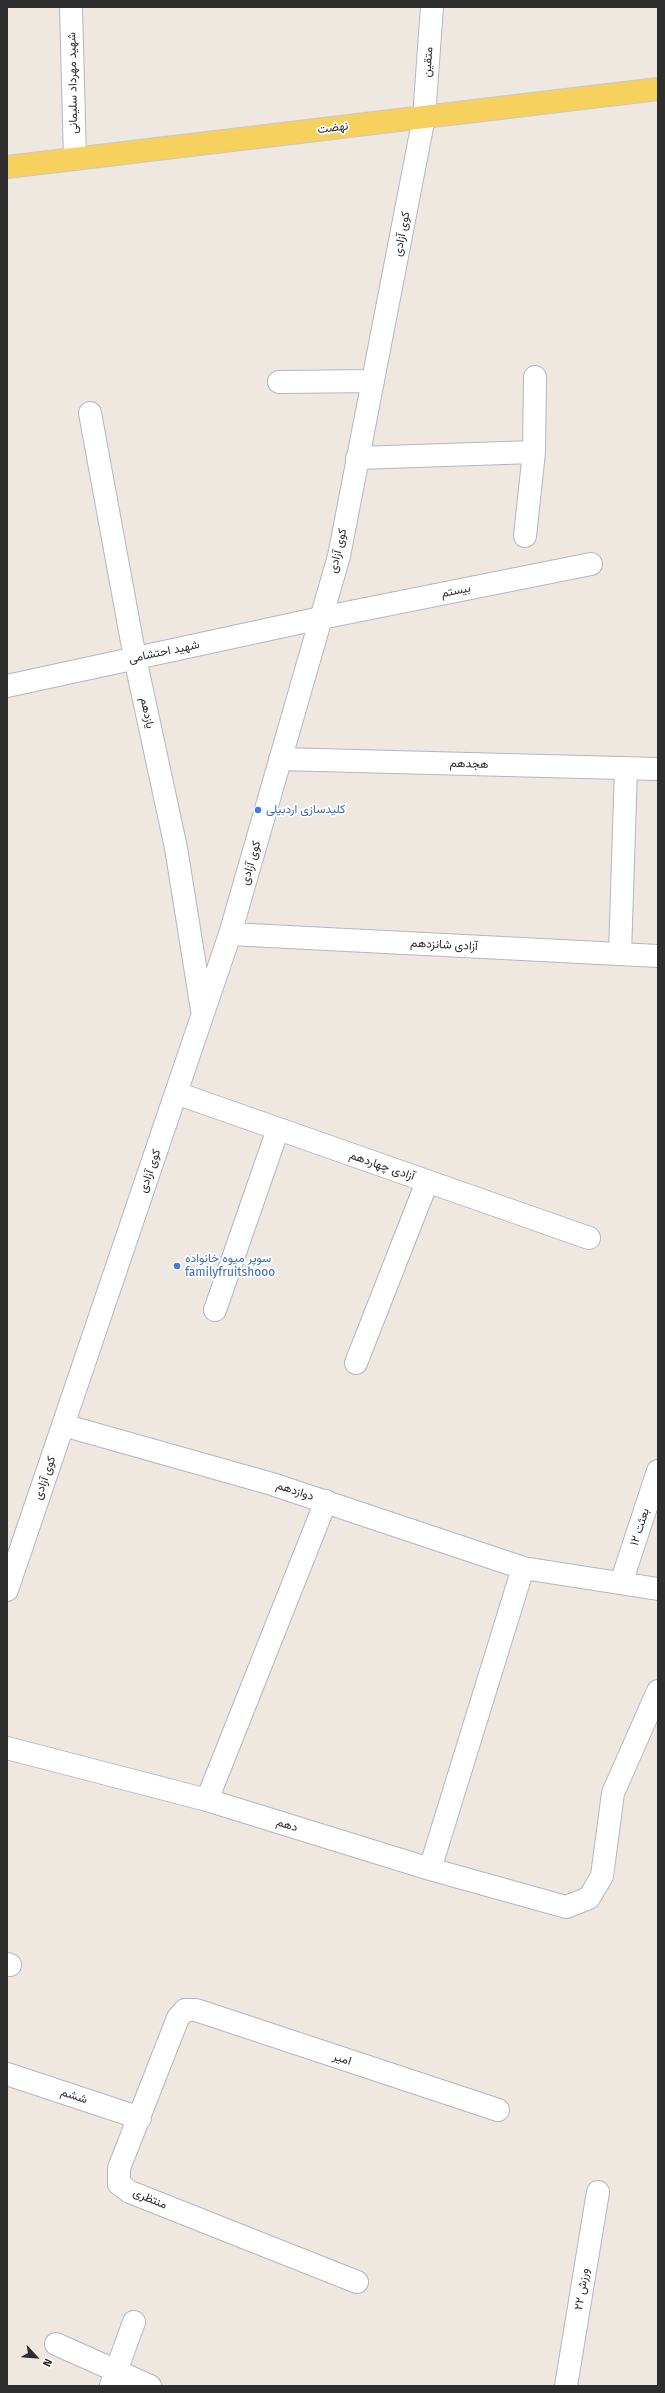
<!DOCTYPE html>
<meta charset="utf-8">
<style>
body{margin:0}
#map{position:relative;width:665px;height:2393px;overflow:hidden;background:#efe8e0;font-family:"Fira Sans",sans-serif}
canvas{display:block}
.frame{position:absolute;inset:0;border:8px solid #2d2d2d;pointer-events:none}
.north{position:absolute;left:16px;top:2337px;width:40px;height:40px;-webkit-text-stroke:3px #fff;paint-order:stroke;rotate:116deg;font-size:11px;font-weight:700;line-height:16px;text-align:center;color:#2d2d2d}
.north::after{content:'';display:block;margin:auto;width:14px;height:18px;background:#2d2d2d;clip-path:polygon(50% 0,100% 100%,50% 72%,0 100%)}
</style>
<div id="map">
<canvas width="665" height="2393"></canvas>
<div class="frame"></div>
<div class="north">N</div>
</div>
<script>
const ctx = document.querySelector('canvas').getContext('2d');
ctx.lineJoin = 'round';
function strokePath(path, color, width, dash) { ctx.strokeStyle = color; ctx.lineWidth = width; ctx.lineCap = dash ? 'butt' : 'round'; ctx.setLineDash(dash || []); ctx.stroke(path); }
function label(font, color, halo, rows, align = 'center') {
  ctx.font = font + ' "Fira Sans",Vazirmatn,sans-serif'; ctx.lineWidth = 3.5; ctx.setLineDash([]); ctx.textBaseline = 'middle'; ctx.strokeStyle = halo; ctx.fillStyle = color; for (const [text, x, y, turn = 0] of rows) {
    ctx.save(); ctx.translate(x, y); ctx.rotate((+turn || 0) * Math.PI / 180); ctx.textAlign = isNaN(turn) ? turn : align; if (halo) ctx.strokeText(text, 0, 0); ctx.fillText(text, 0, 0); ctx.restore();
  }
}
const minor = new Path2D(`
 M 71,7 L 75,159
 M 279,382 L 373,381
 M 90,413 L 135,658 L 176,848 L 202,1010
 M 357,458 L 534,452
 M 525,536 L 534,452 L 535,377
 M 7,686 L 321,618 L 591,564
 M 280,759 L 658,769
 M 230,934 L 658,956
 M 620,954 L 626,769
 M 176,1093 L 589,1238
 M 215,1310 L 278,1129
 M 356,1363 L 427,1182
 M 63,1425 L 272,1484 L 523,1568 L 658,1589
 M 621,1583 L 658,1471
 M 7,1590 L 230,934 L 339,556 L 424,117 L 432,7
 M 7,1748 L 207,1800 L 430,1869 L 566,1907 L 589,1898 L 602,1876 L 613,1793 L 658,1691
 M 207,1800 L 326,1501
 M 430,1869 L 523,1568
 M 7,1964 L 10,1965
 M 7,2074 L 140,2118
 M 357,2282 L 130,2192 L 119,2184 L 119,2168 L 178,2018 L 185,2010 L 196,2010 L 498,2110
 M 56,2344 L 150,2386
 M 111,2385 L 134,2322
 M 566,2386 L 598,2192`);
const major = new Path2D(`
 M 7,167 L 658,89`);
strokePath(minor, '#b3b6c1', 24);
strokePath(major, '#c8c8c8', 24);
strokePath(minor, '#fff', 22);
strokePath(major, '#f7d15d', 22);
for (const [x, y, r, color] of [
 [258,810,4,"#3f7fe0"],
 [177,1266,4,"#3f7fe0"]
]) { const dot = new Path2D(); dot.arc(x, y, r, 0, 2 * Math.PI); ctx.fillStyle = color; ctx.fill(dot); strokePath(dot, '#fff', 1.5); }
label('12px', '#2d2d2d', '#fff', [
 ["متقین",428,62,-86],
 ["شهید مهرداد سلیمانی",73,83,-91],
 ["نهضت",333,128,-7],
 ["کوی آزادی",402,234,-79],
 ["کوی آزادی",338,551,-77],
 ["بیستم",456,591,-11],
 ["شهید احتشامی",164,652,-12],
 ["یازدهم",147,713,78],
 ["هجدهم",469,764,2],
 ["کوی آزادی",251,863,-74],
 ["آزادی شانزدهم",444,945,3],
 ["آزادی چهاردهم",382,1166,19],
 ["کوی آزادی",150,1171,-71],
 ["کوی آزادی",45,1478,-71],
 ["دوازدهم",295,1491,18],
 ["بعثت ۱۲",640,1527,-72],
 ["دهم",287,1825,17],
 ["امیر",342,2059,18],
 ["ششم",74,2096,18],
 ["منتظری",150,2199,23],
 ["ورزش ۲۲",582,2289,-81]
]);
label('12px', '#366cbe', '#fff', [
 ["کلیدسازی اردبیلی",266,810],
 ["سوپر میوه خانواده",185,1259],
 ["familyfruitshooo",185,1273]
], 'left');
</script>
